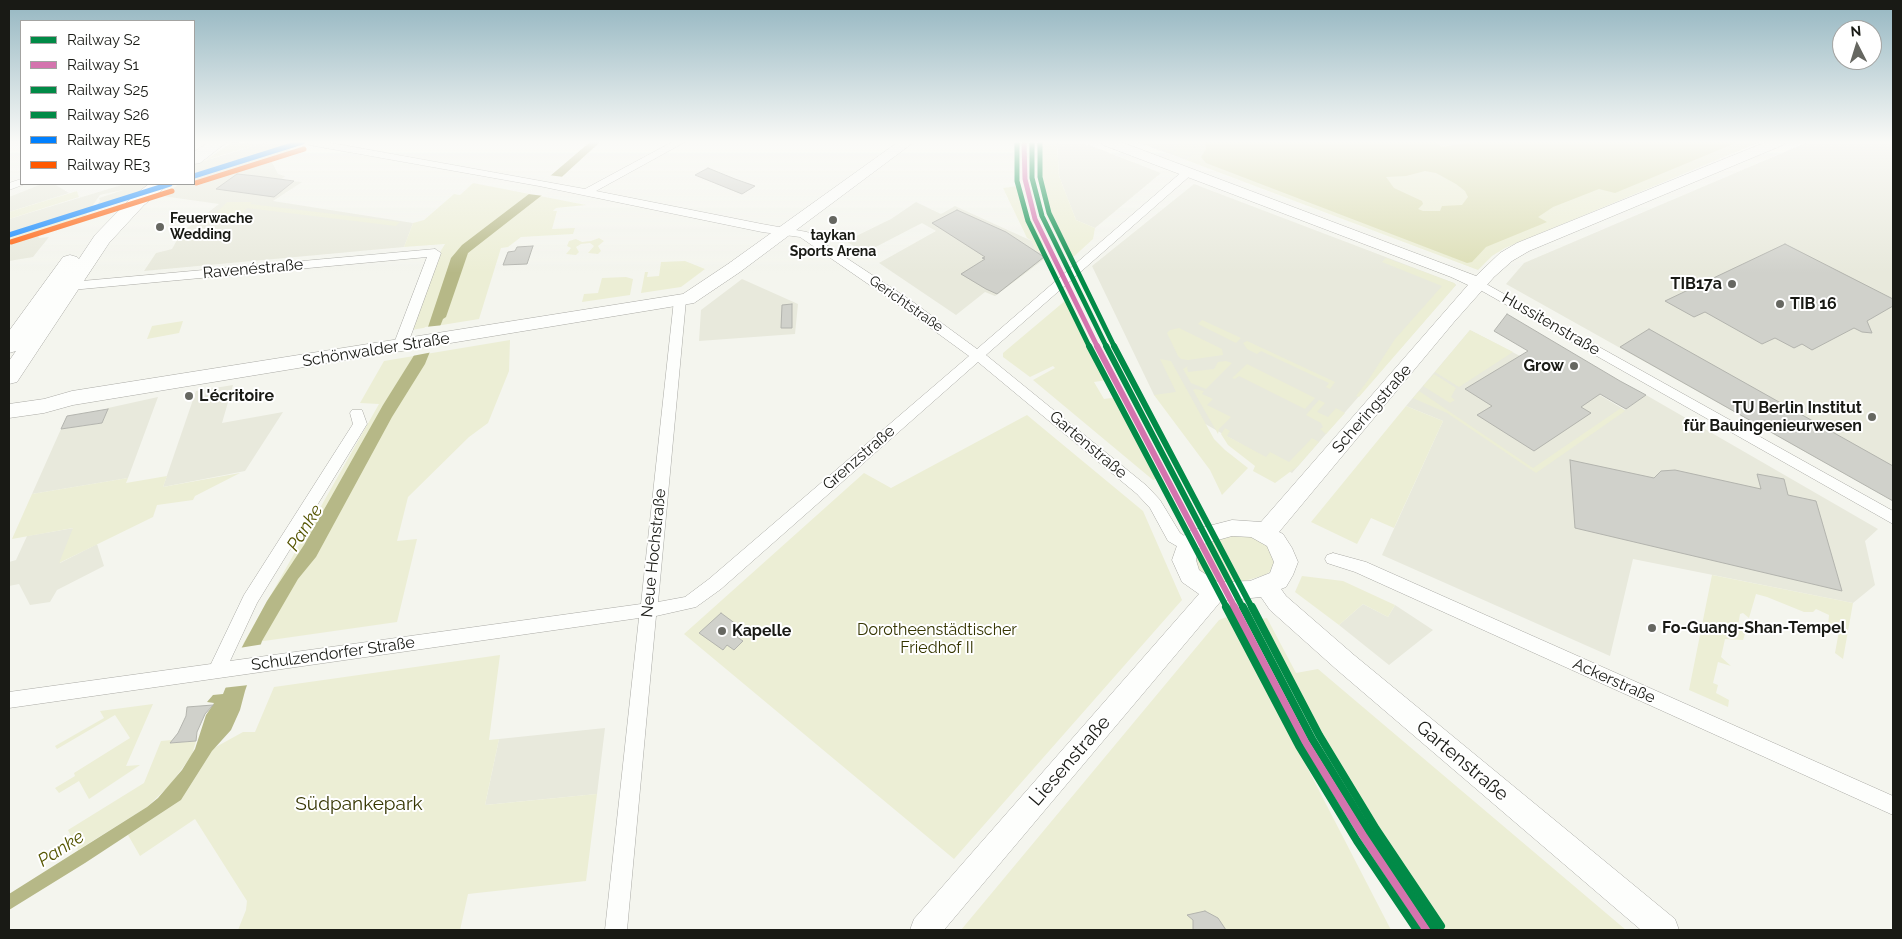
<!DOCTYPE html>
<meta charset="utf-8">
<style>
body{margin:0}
#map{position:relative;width:1902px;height:939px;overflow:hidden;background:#f4f5ee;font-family:Raleway,sans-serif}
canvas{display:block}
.frame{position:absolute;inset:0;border:10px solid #191a15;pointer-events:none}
.legend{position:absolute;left:20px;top:20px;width:175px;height:165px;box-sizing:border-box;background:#fff;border:1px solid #a3a3a1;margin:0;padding:6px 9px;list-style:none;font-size:15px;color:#191a15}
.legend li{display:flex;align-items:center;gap:10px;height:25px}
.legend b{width:25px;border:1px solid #a3a3a1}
.north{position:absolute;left:1832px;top:20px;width:50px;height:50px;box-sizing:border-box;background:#fff;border:1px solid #a3a3a1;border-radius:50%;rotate:355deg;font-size:14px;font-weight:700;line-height:20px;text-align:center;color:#191a15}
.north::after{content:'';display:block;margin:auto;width:18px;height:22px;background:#666761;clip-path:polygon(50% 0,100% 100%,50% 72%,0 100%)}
</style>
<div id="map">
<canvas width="1902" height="939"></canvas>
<div class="frame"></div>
<ul class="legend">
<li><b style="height:6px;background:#018a47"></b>Railway S2</li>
<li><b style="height:6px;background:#d474ae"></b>Railway S1</li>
<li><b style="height:6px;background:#018a47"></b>Railway S25</li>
<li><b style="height:6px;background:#018a47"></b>Railway S26</li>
<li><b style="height:6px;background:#0080ff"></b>Railway RE5</li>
<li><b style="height:6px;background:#ff5900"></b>Railway RE3</li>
</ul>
<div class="north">N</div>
</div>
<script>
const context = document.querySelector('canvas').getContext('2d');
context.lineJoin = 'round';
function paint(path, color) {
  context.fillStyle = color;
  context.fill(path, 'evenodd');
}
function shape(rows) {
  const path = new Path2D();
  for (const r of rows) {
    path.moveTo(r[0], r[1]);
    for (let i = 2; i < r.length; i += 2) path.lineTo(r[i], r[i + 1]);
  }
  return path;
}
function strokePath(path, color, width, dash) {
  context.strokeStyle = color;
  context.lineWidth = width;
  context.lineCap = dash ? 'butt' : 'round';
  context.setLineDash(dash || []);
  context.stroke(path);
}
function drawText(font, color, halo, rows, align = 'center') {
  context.font = font + ' Raleway,sans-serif';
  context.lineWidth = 4;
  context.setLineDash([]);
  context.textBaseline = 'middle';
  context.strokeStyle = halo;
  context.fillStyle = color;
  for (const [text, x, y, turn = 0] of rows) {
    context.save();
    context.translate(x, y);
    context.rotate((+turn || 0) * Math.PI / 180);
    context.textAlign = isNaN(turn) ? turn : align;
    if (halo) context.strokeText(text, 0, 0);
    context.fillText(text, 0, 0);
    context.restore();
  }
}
const built = shape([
 [267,142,309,142,287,149,295,151,271,160,278,174,285,176,281,180,302,182,273,201,413,223,404,247,144,271,156,253,172,249,181,233,219,204,162,196,179,184,194,184,194,164],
 [1057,142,1081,142,1161,173,1095,228,1076,220,1059,176],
 [1137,142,1189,142,1199,149,1186,160],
 [1808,142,1893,142,1893,501,1506,284,1524,263],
 [42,184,54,184,69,193,9,212,9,197],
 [125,184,177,184,92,211,100,201,99,198,123,190,100,195,88,212,9,238,9,219],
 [1194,184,1454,283,1456,285,1292,473,1154,395,1092,266],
 [916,202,941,214,955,206,1032,241,1036,251,1043,252,1047,257,995,296,985,292,956,315,879,263,936,231,922,223,864,253,846,241,891,219],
 [38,233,39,238,49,237,33,257,9,261,9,243],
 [742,279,798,304,795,334,699,341,701,310],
 [1470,330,1520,356,1527,352,1625,410,1646,395,1878,529,1865,541,1875,585,1853,603,1633,559,1610,656,1382,555,1443,421,1406,406],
 [233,385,222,423,283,412,245,471,163,487,196,391],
 [158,397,128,478,32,494,61,429,102,423,108,408],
 [74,528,60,563,97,544,104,566,57,590,50,602,30,605,19,584,9,586,9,562,16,560,27,536],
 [1363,604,1388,617,1395,605,1433,630,1389,665,1339,625],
 [605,728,597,794,485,805,499,739]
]);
const green = shape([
 [233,142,259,144,206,160,225,147],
 [1042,142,1057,142,1059,176,1076,220,1095,228,1093,239,1069,261,1047,216,1046,194,1040,169],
 [1146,142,1153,142,1176,152,1173,148,1179,142,1185,142,1198,150,1189,142,1760,142,1505,248,1492,256,1478,270,1186,160,1195,151,1189,155,1184,155,1186,157,1184,158],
 [473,183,586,205,556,208,553,211,557,211,552,229,575,228,573,234,521,237,508,247,501,248,479,319,411,330,440,252,445,244,404,247,413,223,424,220,454,194,460,195],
 [1017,186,1024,206,1043,244,1043,252,1036,251,1032,241,1027,238,1003,188],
 [77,191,79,197,9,219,9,212],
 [227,202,252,202,250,204,400,222,396,226,247,208,232,224,206,223],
 [88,212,82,220,9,243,9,238],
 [599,238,604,241,598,246,601,251,598,254,588,253,594,246,590,243,581,244,576,247,579,252,576,255,566,254,571,248,567,246,569,241,576,239,582,242,591,241],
 [1386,258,1454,283,1456,285,1359,397,1356,396,1369,379,1395,339,1442,286,1382,262],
 [685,261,705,269,681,287,641,293,645,272,648,272,647,277,659,276,661,262],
 [626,277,633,279,630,295,582,302,584,294,598,293,602,278],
 [1066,300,1107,380,1094,382,1104,399,1118,397,1158,478,1153,480,1033,380,1055,368,1053,366,1030,377,1003,357,1003,353],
 [1202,320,1241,338,1236,343,1198,324],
 [183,321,179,333,147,339,152,326],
 [1179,328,1222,349,1223,355,1188,360,1181,359,1178,356,1167,333,1170,330],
 [1470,330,1513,352,1459,387,1435,372],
 [510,340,509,371,488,423,469,437,408,497,397,541,417,539,397,622,243,644,379,404,360,403,384,361],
 [1247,341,1335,382,1330,389,1326,387,1329,383,1261,351,1257,354,1247,349,1243,343],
 [1160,359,1171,361,1214,439,1225,450,1248,468,1222,495,1210,470,1154,395,1176,392],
 [1226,361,1232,363,1206,389,1191,383,1183,369,1188,366,1187,368,1188,372,1214,369,1218,362],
 [1247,364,1315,398,1305,409,1239,376,1235,379,1232,378],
 [1434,374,1456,388,1451,397,1455,400,1450,403,1423,386],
 [1195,389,1204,391,1202,394,1213,399,1207,405,1231,417,1219,429,1218,434,1193,390],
 [1419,391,1533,468,1621,408,1625,411,1536,473,1447,413,1413,398],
 [1319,400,1325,403,1317,412,1328,417,1336,408,1345,413,1326,434,1320,429,1323,427,1321,423,1306,415],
 [1406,406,1443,421,1394,528,1371,518,1357,544,1311,522],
 [1027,415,1143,511,1182,600,954,859,684,634,864,473,891,488],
 [1225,428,1230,431,1227,436,1266,457,1270,452,1289,462,1312,438,1319,442,1298,466,1275,483,1253,471,1255,466,1228,445,1221,434],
 [240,473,195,496,193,500,157,505,153,517,59,563,73,528,12,539,32,494,128,478,126,483,167,476,163,487],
 [1240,535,1252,535,1275,551,1274,569,1265,575,1231,585,1218,585,1194,570,1198,544,1205,541],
 [1712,575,1853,603,1843,659,1835,653,1839,631,1828,626,1829,615,1816,609,1813,612,1804,612,1767,597,1756,594,1749,618,1743,613,1740,614,1738,626,1745,634,1743,640,1725,639,1721,657,1731,666,1718,662,1713,683,1718,685,1716,693,1729,700,1728,707,1689,690],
 [1302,576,1343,581,1395,605,1388,617,1363,604,1339,625,1295,592],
 [1229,616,1391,930,961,930,1219,620],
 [1267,618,1296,673,1318,669,1626,930,1443,930,1414,889,1340,772,1256,620],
 [500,655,489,740,499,739,485,805,597,794,586,881,468,894,460,930,238,930,246,910,247,901,195,819,140,856,128,835,181,800,214,748,243,732,255,732,274,687],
 [153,704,126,766,140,765,89,799,79,781,59,793,55,788,75,776,74,773,130,738,115,715,57,749,55,746,104,718,100,711],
 [172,740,171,743,196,741,192,755,170,785,147,807,78,850,68,830,144,783,161,741]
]);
const forest = shape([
 [1203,142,1435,142,1442,147,1472,142,1738,142,1615,193,1599,189,1553,207,1538,217,1547,222,1486,247,1472,262,1467,263,1206,163,1201,157,1206,149,1206,145],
 [1425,171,1436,173,1456,184,1465,191,1468,197,1462,205,1442,206,1440,211,1423,211,1418,209,1423,204,1422,201,1394,188,1386,177,1406,176]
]);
const water = shape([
 [590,142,600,142,541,196,468,253,446,317,443,319,425,364,392,417,316,557,298,579,262,641,245,691,240,710,231,730,212,751,181,800,85,863,9,910,9,894,147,807,158,798,182,770,195,749,206,715,214,703,207,702,213,695,223,694,242,647,267,601,304,545,383,405,413,357,428,327,451,258,462,245,529,194]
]);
const pier = shape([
 [548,175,564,177,544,196,528,194],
 [444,325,433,352,412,356,425,327],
 [264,644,249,685,222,688,239,648]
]);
const building = shape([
 [708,168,735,179,755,186,742,194,695,175,708,168],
 [237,174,256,176,294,181,274,197,216,189,237,174],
 [957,210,1006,232,1044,257,997,294,986,289,961,274,985,259,982,258,985,257,932,223,957,210],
 [1785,244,1893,299,1893,306,1867,321,1872,333,1862,332,1854,328,1812,350,1802,344,1794,348,1775,338,1762,344,1705,312,1694,317,1665,301,1785,244],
 [533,246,527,264,503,265,508,252,515,251,517,247,533,246],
 [792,304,792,328,781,328,782,305,792,304],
 [1507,314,1620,381,1646,395,1626,409,1600,394,1581,407,1591,413,1534,451,1477,415,1492,406,1465,389,1528,351,1494,331,1507,314],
 [1649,329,1893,466,1893,501,1620,347,1649,329],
 [108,409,102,423,61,429,67,416,108,409],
 [1570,460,1654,478,1661,471,1675,470,1761,489,1757,474,1784,479,1788,495,1816,501,1842,591,1575,528,1570,460],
 [721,613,744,630,737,637,743,641,734,650,727,645,723,650,699,633,721,613],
 [213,705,205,714,197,732,196,741,170,743,178,733,186,716,187,707,213,705],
 [1205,911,1218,918,1226,930,1193,930,1193,920,1187,915,1205,911]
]);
const street = shape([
 [304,142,326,142,585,189,672,142,685,142,596,191,762,224,807,232,913,302,977,349,1184,170,1192,170,1193,172,1192,174,986,355,1147,486,1160,500,1180,533,1193,542,1195,546,1193,550,1187,552,1168,541,1150,508,1137,494,978,362,721,589,696,607,656,616,627,930,605,930,639,618,9,708,9,692,211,664,244,595,353,424,350,413,352,410,362,410,367,424,257,603,230,661,641,604,674,300,676,297,680,296,686,300,658,602,685,597,709,579,969,356,903,308,800,237,762,232,539,186,309,145,304,142],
 [21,179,21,184,25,184,9,190,9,183,21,179],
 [435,249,441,253,407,346,400,350,393,346,427,257,71,290,65,286,71,282,435,249],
 [1479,280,1893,511,1893,524,1475,287,1473,284,1479,280],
 [1333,553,1366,562,1893,796,1893,815,1355,572,1327,563,1325,559,1327,555,1333,553]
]);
const secondary = shape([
 [898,142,914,142,740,272,694,303,73,405,44,413,9,418,9,404,44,399,72,391,683,294,728,264,898,142],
 [1101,142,1121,142,1476,276,1500,253,1517,243,1766,142,1785,142,1783,145,1529,251,1512,261,1494,277,1454,322,1279,532,1283,534,1292,548,1298,562,1293,575,1286,587,1281,589,1286,596,1354,655,1675,919,1679,930,1641,930,1336,669,1270,610,1261,597,1221,601,944,930,910,930,914,919,1199,594,1182,582,1172,560,1179,540,1189,531,1232,520,1261,522,1468,285,1451,277,1103,145,1101,142],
 [1232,536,1251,537,1267,546,1274,562,1270,573,1250,581,1218,582,1199,570,1196,560,1198,550,1204,544,1232,536]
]);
const primary = shape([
 [208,142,227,142,200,163,194,164,194,152,208,142],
 [149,184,169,184,144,205,109,243,17,382,9,384,9,361,16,351,9,353,9,331,63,257,70,255,77,257,79,259,95,235,132,197,149,184]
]);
const rail1Far2 = shape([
 [1032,142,1032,178,1042,216,1107,348]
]);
const rail1Far1 = shape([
 [1106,346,1243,608]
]);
const rail1 = shape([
 [1243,607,1312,739,1370,833,1435,930]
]);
const rail2Far2 = shape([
 [1024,142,1025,179,1035,219,1098,348]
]);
const rail2Far1 = shape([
 [1097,346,1235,608]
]);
const rail2 = shape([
 [1234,607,1305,742,1364,837,1426,930]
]);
const rail3Far2 = shape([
 [1040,142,1040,177,1049,213,1115,348]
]);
const rail3Far1 = shape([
 [1114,346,1252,608]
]);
const rail3 = shape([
 [1252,607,1319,735,1376,829,1441,926]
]);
const rail4Far2 = shape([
 [1017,142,1017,181,1028,221,1090,348]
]);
const rail4Far1 = shape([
 [1089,346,1227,608]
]);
const rail4 = shape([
 [1226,607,1299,746,1357,841,1417,930]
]);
const rail5 = shape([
 [194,176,302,142],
 [9,235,170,184]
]);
const rail6 = shape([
 [196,183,304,149],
 [11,242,172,191]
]);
const markers = [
 [833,220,5,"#666761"],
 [160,227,5,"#666761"],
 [1732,284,5,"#666761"],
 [1780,304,5,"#666761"],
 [1574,366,5,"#666761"],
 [189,396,5,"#666761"],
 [1872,417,5,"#666761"],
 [1652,628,5,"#666761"],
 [722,631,5,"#666761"]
];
const farPoinames = [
 ["Feuerwache",170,219],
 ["Wedding",170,235],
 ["taykan",833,236,"center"],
 ["Sports Arena",833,252,"center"]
];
const farStreetnames = [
 ["Gerichtstraße",906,304,35]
];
const streetNames = [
 ["Ravenéstraße",253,269,-5],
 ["Hussitenstraße",1551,324,30],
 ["Schönwalder Straße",376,350,-9],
 ["Scheringstraße",1372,409,-49],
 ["Gartenstraße",1088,445,40],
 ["Grenzstraße",859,458,-41],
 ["Neue Hochstraße",654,553,-84],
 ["Schulzendorfer Straße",333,654,-8],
 ["Ackerstraße",1614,681,24]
];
const poiNames = [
 ["TIB17a",1722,284,"right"],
 ["TIB 16",1790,304],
 ["Grow",1564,366,"right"],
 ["L'écritoire",199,396],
 ["TU Berlin Institut",1862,408,"right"],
 ["für Bauingenieurwesen",1862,426,"right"],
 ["Fo-Guang-Shan-Tempel",1662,628],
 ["Kapelle",732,631]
];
const parkNames = [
 ["Dorotheenstädtischer",937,630],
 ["Friedhof II",937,648]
];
const waterNames = [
 ["Panke",305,528,-58],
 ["Panke",61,849,-33]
];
const nearStreetnames = [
 ["Liesenstraße",1070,761,-49],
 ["Gartenstraße",1462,761,40]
];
const nearParknames = [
 ["Südpankepark",359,804]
];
paint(built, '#e8e9dc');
paint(green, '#eceed5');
paint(forest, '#dcdeb5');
paint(water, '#b6b887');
paint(pier, '#f4f5ee');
paint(building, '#d0d1cb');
strokePath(building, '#b3b4ae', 1);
strokePath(street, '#aaaaa5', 1);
strokePath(secondary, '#aaaaa5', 1);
strokePath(primary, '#aaaaa5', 1);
paint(street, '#fdfefc');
paint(secondary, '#fdfefc');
paint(primary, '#fdfefc');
strokePath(rail1Far2, '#018a47', 5);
strokePath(rail1Far1, '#018a47', 6);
strokePath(rail1, '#018a47', 8);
strokePath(rail2Far2, '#d474ae', 5);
strokePath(rail2Far1, '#d474ae', 6);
strokePath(rail2, '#d474ae', 8);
strokePath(rail3Far2, '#018a47', 5);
strokePath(rail3Far1, '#018a47', 6);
strokePath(rail3, '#018a47', 8);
strokePath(rail4Far2, '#018a47', 5);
strokePath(rail4Far1, '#018a47', 6);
strokePath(rail4, '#018a47', 8);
strokePath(rail5, '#0080ff', 5);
strokePath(rail6, '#ff5900', 5);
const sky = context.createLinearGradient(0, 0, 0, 273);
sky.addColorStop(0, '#94b6c1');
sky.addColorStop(0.52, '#fafaf7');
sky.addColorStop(1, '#fafaf700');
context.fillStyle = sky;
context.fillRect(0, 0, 1902, 273);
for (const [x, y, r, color] of markers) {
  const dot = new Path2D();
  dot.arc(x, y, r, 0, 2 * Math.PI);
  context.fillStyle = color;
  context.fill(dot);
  strokePath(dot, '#fff', 2);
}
drawText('bold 14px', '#191a15', '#fff', farPoinames, 'left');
drawText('14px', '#191a15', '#fff', farStreetnames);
drawText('16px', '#191a15', '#fff', streetNames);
drawText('bold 16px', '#191a15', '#fff', poiNames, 'left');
drawText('16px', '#353500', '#fff', parkNames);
drawText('italic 18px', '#550', '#fff', waterNames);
drawText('19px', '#191a15', '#fff', nearStreetnames);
drawText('19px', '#353500', '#fff', nearParknames);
</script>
